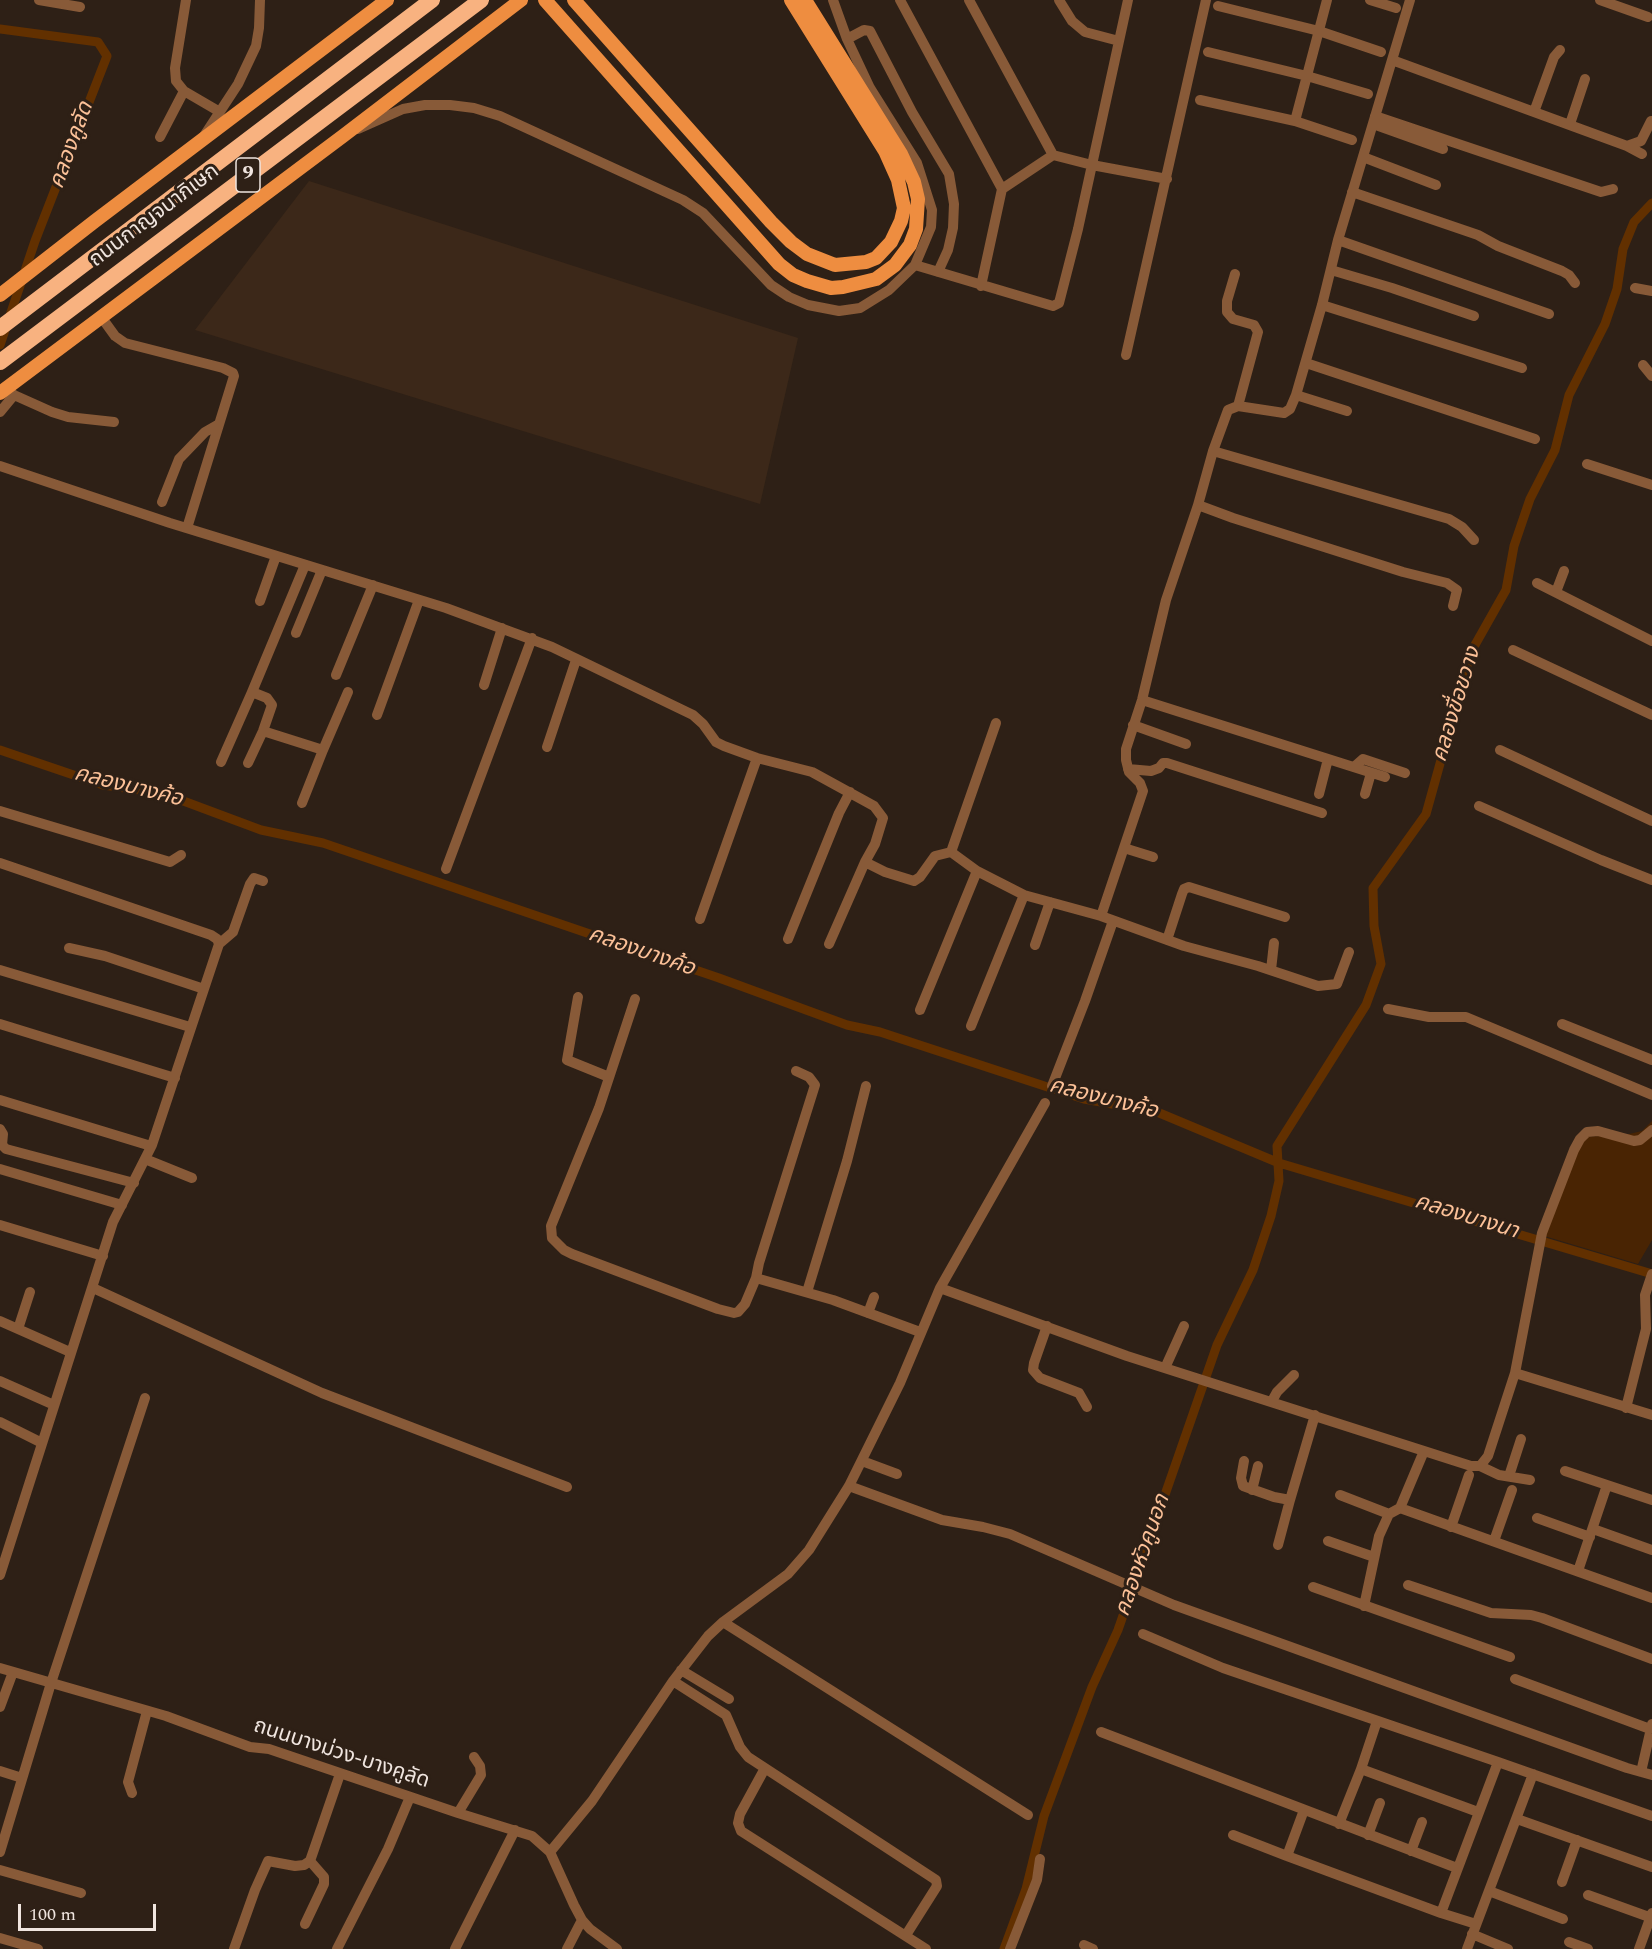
<!DOCTYPE html>
<meta charset="utf-8">
<style>
body{margin:0}
#map{position:relative;width:1652px;height:1949px;overflow:hidden;background:#2e2016;font-family:Spectral,serif}
canvas{display:block}
.scale{position:absolute;left:18px;top:1904px;width:138px;height:27px;box-sizing:border-box;border:3px solid #f0e5df;border-top:0;padding-left:8px;font-size:18px;line-height:21px;white-space:nowrap;color:#f0e5df;-webkit-text-stroke:4px #2e2016;paint-order:stroke}
</style>
<div id="map">
<canvas width="1652" height="1949"></canvas>
<div class="scale">100 m</div>
</div>
<script>
const context = document.querySelector('canvas').getContext('2d');
context.lineJoin = 'round';
function paint(path, color) {
  context.fillStyle = color;
  context.fill(path, 'evenodd');
}
function shape(rows) {
  const path = new Path2D();
  for (const r of rows) {
    path.moveTo(r[0], r[1]);
    for (let i = 2; i < r.length; i += 2) path.lineTo(r[i], r[i + 1]);
  }
  return path;
}
function strokePath(path, color, width, dash) {
  context.strokeStyle = color;
  context.lineWidth = width;
  context.lineCap = dash ? 'butt' : 'round';
  context.setLineDash(dash || []);
  context.stroke(path);
}
function drawText(font, color, halo, rows, align = 'center') {
  context.font = font + ' Spectral,"Noto Sans Thai",serif';
  context.lineWidth = 6;
  context.setLineDash([]);
  context.textBaseline = 'middle';
  context.strokeStyle = halo;
  context.fillStyle = color;
  for (const [text, x, y, turn = 0] of rows) {
    context.save();
    context.translate(x, y);
    context.rotate((+turn || 0) * Math.PI / 180);
    context.textAlign = isNaN(turn) ? turn : align;
    if (halo) context.strokeText(text, 0, 0);
    context.fillText(text, 0, 0);
    context.restore();
  }
}
const built = shape([
 [309,181,798,338,760,504,195,330]
]);
const green = shape([
 [1652,1121,1652,1240,1638,1264,1541,1235,1578,1137,1625,1135,1642,1131]
]);
const canal = shape([
 [0,29,98,42,107,56,35,241,0,345],
 [0,750,103,785,162,793,261,830,323,843,719,978,847,1025,880,1032,1084,1099,1157,1112,1279,1163,1652,1274],
 [1004,1949,1026,1889,1044,1816,1092,1687,1118,1630,1217,1345,1253,1270,1271,1216,1279,1181,1277,1146,1366,1005,1381,964,1374,926,1373,888,1426,814,1471,652,1506,590,1514,546,1530,499,1555,450,1569,395,1605,324,1617,289,1623,249,1634,222,1652,203]
]);
const minor = shape([
 [39,0,80,7],
 [186,0,175,68,176,81,184,91,220,112],
 [900,0,1002,189,981,286],
 [969,0,1053,155],
 [1059,0,1072,21,1085,32,1119,41],
 [1370,0,1396,8],
 [1600,0,1648,17],
 [1218,6,1319,31,1381,52],
 [847,39,864,30,870,31,912,112,949,174,954,204,953,228,948,250,938,272],
 [1208,52,1307,76,1368,94],
 [1392,60,1627,146,1641,141,1651,121],
 [1200,100,1295,121,1352,140],
 [1534,112,1554,57,1560,50],
 [1375,116,1601,192,1613,189],
 [1295,121,1327,0],
 [1373,124,1443,149],
 [1570,124,1585,79],
 [358,129,403,109,425,105,450,105,474,108,500,116,683,200,703,213,771,285,789,297,808,305,839,311,860,308,889,290,915,265,931,227,932,210,917,163,870,88,847,39,833,0],
 [204,136,238,84,256,46,259,28,260,0],
 [160,137,184,91],
 [1627,146,1642,154],
 [1363,157,1436,185],
 [1002,189,1053,155,1092,165,1167,179],
 [1352,192,1478,235,1498,246,1562,271,1569,275,1575,283],
 [1338,240,1549,314],
 [915,265,1053,306,1059,303,1078,229,1128,0],
 [1331,270,1392,288,1474,316],
 [1235,274,1227,301,1227,312,1233,319,1254,325,1258,332,1238,406],
 [1635,288,1652,291],
 [1322,305,1522,368],
 [102,318,115,336,125,343,223,368,233,373,234,376,187,528],
 [1126,355,1206,0],
 [1306,363,1535,439],
 [1643,365,1652,376],
 [6,388,14,395,52,412,68,417,114,422],
 [1296,395,1347,411],
 [0,412,14,395],
 [1213,451,1449,519,1462,527,1474,540],
 [1587,464,1652,485],
 [0,466,170,523,446,608,552,647,693,715,703,724,716,742,724,746,757,758,812,772,874,806,883,818,875,844,865,862,885,872,914,881,920,877,935,856,951,852,977,871,1024,895,1101,916,1184,946,1258,966,1318,986,1337,984,1349,952],
 [162,502,179,459,205,432,219,424],
 [1198,505,1233,518,1403,572,1447,583,1457,590,1453,606],
 [1537,583,1652,641],
 [1556,592,1564,571],
 [260,601,276,556],
 [296,633,322,570],
 [1513,650,1652,715],
 [336,675,373,585],
 [484,685,502,628],
 [1142,700,1385,777],
 [377,715,419,600],
 [1133,725,1186,744],
 [263,731,323,750,348,692],
 [547,747,576,660],
 [1500,750,1652,821],
 [221,762,252,692],
 [248,763,263,731,272,705,267,698,252,692,305,565],
 [1354,767,1363,759,1405,773],
 [1128,769,1151,771,1159,768,1163,763,1167,763,1322,813],
 [1319,794,1328,759],
 [1365,794,1371,773],
 [302,803,323,750],
 [1479,806,1601,860,1652,880],
 [0,811,170,862,181,855],
 [1124,848,1153,857],
 [951,852,996,723],
 [0,863,211,935,217,939,219,944],
 [446,869,532,638],
 [1101,916,1143,791,1140,783,1129,772,1126,760,1126,749,1142,700,1166,600,1198,505,1213,451,1228,410,1238,406,1284,413,1290,409,1296,395,1322,305,1338,240,1410,0],
 [700,919,757,758],
 [788,939,839,813,850,792],
 [1167,940,1182,894,1184,889,1189,887,1285,917],
 [829,944,865,862],
 [1035,945,1050,902],
 [69,948,105,956,204,989],
 [0,970,190,1027],
 [1271,970,1274,943],
 [578,997,567,1060,609,1077],
 [635,999,599,1108,551,1226,552,1238,564,1250,572,1254,718,1309,734,1313,738,1312,745,1304,756,1278,759,1263,815,1085,809,1077,796,1071],
 [1388,1009,1429,1017,1466,1017,1652,1095],
 [920,1010,977,871],
 [0,1024,175,1078],
 [1562,1024,1652,1060],
 [971,1026,1024,895],
 [1052,1086,1085,1001,1113,921],
 [0,1100,151,1146],
 [0,1129,3,1134,2,1145,6,1149,134,1183],
 [145,1159,192,1178],
 [0,1169,122,1205],
 [0,1225,103,1256],
 [756,1278,833,1300,920,1332],
 [93,1288,322,1393,567,1487],
 [940,1288,1127,1356,1471,1466,1480,1466,1499,1475,1530,1480],
 [807,1292,847,1161,866,1086],
 [868,1313,874,1297],
 [0,1321,70,1352],
 [1047,1326,1034,1363,1033,1370,1040,1378,1079,1393,1087,1407],
 [18,1329,30,1292],
 [1165,1368,1184,1326],
 [1515,1373,1652,1415],
 [0,1381,54,1405],
 [1272,1401,1277,1392,1294,1375],
 [1626,1408,1646,1329,1645,1295,1652,1274],
 [0,1422,42,1443],
 [862,1461,897,1474],
 [1244,1461,1241,1478,1243,1486,1274,1497,1290,1500,1315,1415],
 [1480,1466,1488,1456,1515,1373,1542,1233,1574,1150,1580,1139,1587,1132,1598,1131,1634,1141,1640,1140,1652,1130],
 [1565,1471,1652,1500],
 [1509,1476,1521,1439],
 [849,1486,942,1520,983,1527,1010,1534,1174,1605,1627,1768,1652,1775],
 [1252,1490,1258,1466],
 [1340,1495,1389,1514],
 [1400,1508,1424,1451],
 [1537,1518,1590,1537],
 [1451,1527,1469,1475],
 [1593,1529,1652,1550],
 [1328,1541,1374,1557],
 [1494,1541,1512,1490],
 [1278,1545,1290,1500],
 [1578,1571,1607,1485],
 [0,1575,113,1222,152,1145,219,944,233,932,250,884,254,878,263,881],
 [1408,1585,1491,1613,1531,1615,1542,1618,1652,1659],
 [1313,1587,1510,1657],
 [1364,1606,1379,1536,1389,1514,1400,1508,1652,1598],
 [723,1622,1028,1815],
 [1143,1634,1223,1668,1498,1762],
 [0,1668,166,1716,250,1747,269,1749,458,1813,532,1836,550,1852,574,1905,582,1920,590,1929,617,1949],
 [681,1670,729,1699],
 [1515,1679,1650,1729],
 [673,1681,726,1715,740,1747,748,1757,936,1880,937,1886,906,1935],
 [0,1707,13,1672],
 [1101,1732,1457,1868],
 [1361,1769,1478,1812],
 [764,1770,740,1814,738,1823,741,1831,926,1949],
 [0,1771,22,1778],
 [1641,1772,1652,1724],
 [132,1793,128,1782,147,1711],
 [1304,1810,1287,1856,1441,1913,1476,1924],
 [458,1813,481,1775,480,1766,474,1757],
 [1517,1819,1652,1867],
 [1339,1824,1361,1769,1377,1721],
 [1233,1835,1287,1856],
 [1368,1835,1380,1803],
 [1411,1851,1422,1822],
 [0,1852,51,1683,145,1398],
 [550,1852,592,1801,673,1681,708,1636,723,1622,788,1574,809,1550,849,1486,900,1383,940,1288,1045,1103],
 [0,1870,81,1893],
 [1562,1882,1577,1840],
 [1489,1891,1563,1919],
 [1588,1895,1652,1918],
 [1441,1913,1498,1762,1652,1816],
 [305,1924,324,1884,324,1877,310,1861],
 [1472,1934,1508,1949],
 [0,1938,38,1949],
 [1569,1942,1588,1949],
 [1084,1945,1093,1949],
 [234,1949,255,1890,268,1861,295,1866,304,1865,310,1861,340,1774],
 [337,1949,388,1849,410,1797],
 [455,1949,515,1830],
 [567,1949,582,1920],
 [1010,1949,1037,1880,1040,1859],
 [1467,1949,1533,1774],
 [1639,1949,1652,1913]
]);
const major = shape([
 [545,0,779,264,793,275,807,281,831,288,843,287,876,279,895,265,910,245,916,229,918,199,914,182,901,154,805,0],
 [574,0,771,222,791,242,807,254,835,265,866,262,876,258,891,242,901,221,904,208,898,180,885,151,791,0],
 [0,295,95,221,387,0],
 [0,393,343,136,521,0]
]);
const highway = shape([
 [0,328,432,0],
 [0,362,481,0]
]);
const shields = [
 [248,175,24]
];
const shieldNames = [
 ["9",248,175]
];
const streetNames = [
 ["ถนนกาญจนาภิเษก",155,217,-37],
 ["ถนนบางม่วง-บางคูลัด",341,1755,18]
];
const waterNames = [
 ["คลองคูลัด",73,146,-70],
 ["คลองขื่อขวาง",1458,705,-73],
 ["คลองบางค้อ",128,788,14],
 ["คลองบางค้อ",641,953,19],
 ["คลองบางค้อ",1103,1100,14],
 ["คลองบางนา",1466,1218,17],
 ["คลองหัวคูนอก",1144,1556,-71]
];
paint(built, '#3c2819');
paint(green, '#492403');
strokePath(canal, '#623000', 9);
strokePath(minor, '#885a38', 10);
strokePath(major, '#ee8d40', 14);
strokePath(highway, '#f8b280', 16);
for (const [x, y, w] of shields) {
  const box = new Path2D();
  box.roundRect(x - w / 2, y - 17, w, 34, 4.5);
  context.fillStyle = '#2e2016';
  context.fill(box);
  strokePath(box, '#f0e5df', 1.5);
}
drawText('bold 20px', '#f0e5df', null, shieldNames);
drawText('21px', '#f0e5df', '#2e2016', streetNames);
drawText('italic 22px', '#fcc198', '#2e2016', waterNames);
</script>
